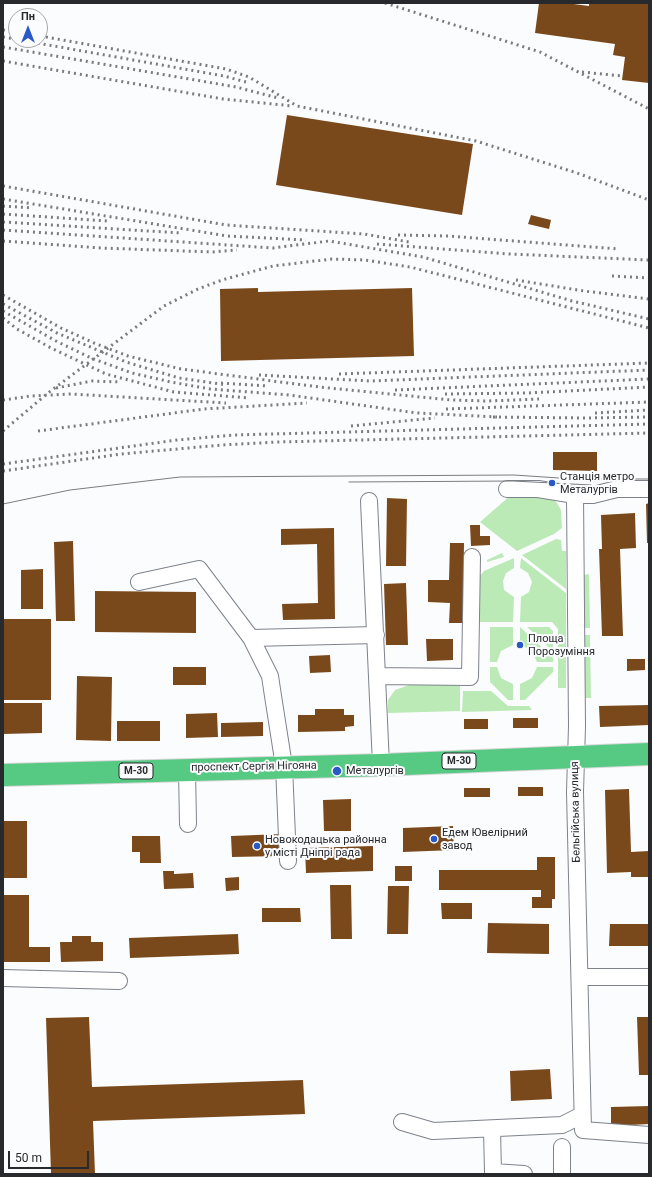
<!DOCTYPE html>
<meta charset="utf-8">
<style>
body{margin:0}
#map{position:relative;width:652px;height:1177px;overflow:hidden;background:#fbfcfe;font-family:Roboto,sans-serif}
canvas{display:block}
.frame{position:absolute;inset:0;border:4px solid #27292d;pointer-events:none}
.north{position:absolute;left:8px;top:8px;width:40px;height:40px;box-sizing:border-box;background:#fbfcfe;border:1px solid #a6a8aa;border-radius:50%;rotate:0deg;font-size:11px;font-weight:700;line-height:16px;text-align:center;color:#27292d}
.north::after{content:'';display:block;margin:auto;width:14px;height:18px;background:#2959c7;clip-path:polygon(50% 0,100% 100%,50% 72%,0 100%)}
.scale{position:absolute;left:8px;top:1151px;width:81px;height:18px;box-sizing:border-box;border:2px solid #27292d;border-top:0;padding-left:5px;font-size:12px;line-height:14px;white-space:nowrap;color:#27292d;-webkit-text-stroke:3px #fbfcfe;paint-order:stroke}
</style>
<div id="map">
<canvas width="652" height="1177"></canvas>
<div class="frame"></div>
<div class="north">Пн</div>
<div class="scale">50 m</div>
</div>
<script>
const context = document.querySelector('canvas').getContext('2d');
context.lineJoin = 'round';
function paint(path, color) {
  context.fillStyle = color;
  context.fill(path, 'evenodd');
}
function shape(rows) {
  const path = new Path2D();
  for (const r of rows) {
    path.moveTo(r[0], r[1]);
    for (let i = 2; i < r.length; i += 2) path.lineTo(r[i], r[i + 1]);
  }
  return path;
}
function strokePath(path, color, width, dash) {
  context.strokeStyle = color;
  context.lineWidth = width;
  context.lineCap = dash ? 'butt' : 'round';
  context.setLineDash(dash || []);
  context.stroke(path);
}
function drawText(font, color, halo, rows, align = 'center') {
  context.font = font + ' Roboto,sans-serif';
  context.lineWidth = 4;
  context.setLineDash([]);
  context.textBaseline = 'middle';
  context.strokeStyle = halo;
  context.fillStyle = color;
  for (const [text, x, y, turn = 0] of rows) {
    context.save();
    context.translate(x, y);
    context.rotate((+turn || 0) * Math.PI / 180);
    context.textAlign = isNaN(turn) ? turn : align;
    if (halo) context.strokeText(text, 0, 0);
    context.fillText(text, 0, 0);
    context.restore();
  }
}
const green = shape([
 [511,495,552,498,557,503,561,510,562,528,554,534,517,551,480,522],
 [556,539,561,540,562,551,566,551,566,589,522,555],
 [502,553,504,557,487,562,487,560],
 [514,558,514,568,506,573,503,581,504,590,514,597,513,622,475,622,475,582,484,571],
 [521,558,566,593,566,649,558,649,558,629,552,622,520,622,521,597,529,592,532,582,528,573,520,568],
 [589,574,590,628,583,628,584,575],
 [490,627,513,627,513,645,501,651,497,662,490,662],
 [520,627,553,658,553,662,537,662,532,651,520,644],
 [527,627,549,627,553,631,553,651],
 [583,635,590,635,591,698,585,698,585,690,581,689],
 [558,657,566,657,566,688,558,688],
 [490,667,497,667,501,678,513,684,513,700,508,700,490,682],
 [537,667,553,667,553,672,525,700,520,700,520,684,532,678],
 [409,685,460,685,460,711,388,713,388,700,395,690],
 [463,691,491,691,508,706,529,706,532,710,462,712]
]);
const building = shape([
 [539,3,566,3,589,6,589,3,649,3,649,83,622,80,625,57,613,55,615,44,535,33],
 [287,115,473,144,462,215,276,185],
 [531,215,551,220,549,229,528,224],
 [258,288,258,292,412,288,414,356,221,361,220,289],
 [553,452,597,452,597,471,553,470],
 [387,498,407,499,406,566,386,566],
 [649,503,649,543,647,543,646,504],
 [635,513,636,548,620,549,623,636,602,636,599,549,602,549,601,515],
 [470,525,480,525,480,536,490,536,490,545,471,546],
 [334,528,335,619,283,620,282,604,318,603,317,544,281,545,281,529],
 [73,541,75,621,56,621,54,542],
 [450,543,464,543,463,623,449,623,450,603,428,602,428,580,449,580],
 [43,569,43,609,21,609,21,570],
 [406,583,408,645,386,645,384,584],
 [95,591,196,592,196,633,95,632],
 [3,619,51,619,51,700,3,700],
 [426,639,453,639,453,660,427,661],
 [330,655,331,672,310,673,309,656],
 [627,659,645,659,645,670,627,671],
 [173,667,206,667,206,685,173,685],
 [77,676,112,677,111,741,76,740],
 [3,703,42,703,42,733,3,734],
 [649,705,649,725,600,727,599,706],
 [315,709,344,709,344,715,354,715,354,726,345,727,345,731,298,732,298,715,315,715],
 [217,713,218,737,186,738,186,714],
 [513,718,538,718,538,728,513,728],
 [464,719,488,719,488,729,464,729],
 [117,721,160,721,160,741,117,741],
 [263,722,263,736,221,737,221,723],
 [518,787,543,787,543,796,518,796],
 [464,788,490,788,490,797,464,797],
 [629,789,631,852,649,851,649,877,631,877,631,872,607,873,605,790],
 [351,799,351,831,324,831,323,800],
 [3,821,27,821,27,878,3,878],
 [453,826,454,850,403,852,403,828],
 [282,834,282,856,232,857,231,836],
 [132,836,160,836,161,863,140,863,140,852,132,852],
 [373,846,373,871,306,873,305,848],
 [537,857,555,857,555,899,552,899,552,908,532,908,532,897,541,897,541,890,439,890,439,870,537,870],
 [395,866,412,866,412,881,395,881],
 [163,871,174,871,174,874,193,873,194,888,164,889],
 [239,877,239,890,226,891,225,878],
 [330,885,351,885,352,939,331,939],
 [388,886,409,886,408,934,387,934],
 [3,895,29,895,29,947,50,947,50,962,3,962],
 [441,903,472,903,472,919,442,919],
 [262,908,300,908,301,922,262,922],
 [488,923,549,924,549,954,487,953],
 [610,924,649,924,649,946,609,946],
 [238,934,239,954,130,958,129,938],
 [72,936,91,936,91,942,103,942,103,961,61,962,60,942,72,942],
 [89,1017,92,1087,303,1080,305,1114,93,1121,95,1174,51,1174,46,1018],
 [637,1017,649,1017,649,1075,639,1075],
 [550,1069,552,1099,511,1101,510,1071],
 [649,1106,649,1124,611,1126,611,1107]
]);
const minor = shape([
 [507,489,538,489,575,495,593,495,617,489,649,489],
 [575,495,577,726,575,792,583,1130,649,1135],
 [369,501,381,765],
 [139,582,199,569,251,638,376,635],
 [251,638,270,676,273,696,284,766,288,861],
 [378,676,470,677,472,557],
 [187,769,188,824],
 [580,977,649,977],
 [3,978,119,981],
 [402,1122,433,1131,562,1125,582,1115],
 [492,1129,493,1172,524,1174],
 [562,1174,562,1147]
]);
const highway = shape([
 [3,775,381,765,649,754]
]);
const tram = shape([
 [349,482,513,481,591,485],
 [3,504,70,490,180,477,514,475,574,479,649,479]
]);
const rail = shape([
 [385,3,540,52,649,109],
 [3,30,16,32],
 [40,36,226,69,249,77,297,106,476,141,577,173,649,200],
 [3,37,16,39],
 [20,40,224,76,246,82],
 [3,47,236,87,278,98],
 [3,61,223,99,293,106],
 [582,72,622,76],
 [3,186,226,225,364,234,409,242],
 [3,199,227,236,306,240],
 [3,206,33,208],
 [3,214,107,221],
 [3,222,181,233],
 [3,230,273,248,329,241,423,257,572,301,649,319],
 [398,235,448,236,619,249],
 [3,241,101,248,213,252,237,250],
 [377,244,509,254,649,260],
 [612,276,649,278],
 [516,280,584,291,649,299],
 [3,295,61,328,94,343,128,356,181,369,319,387,451,400,487,401,539,399],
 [3,304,57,333,126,362,179,378,227,385],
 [3,311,56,341,91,358,132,373,171,382,210,389,289,395,417,413,497,417],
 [3,318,17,329,51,348,106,374,174,392,249,398],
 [339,374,649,363],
 [259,375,370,381,649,370],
 [221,383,267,386],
 [56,388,92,381,121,382],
 [395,390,649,379],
 [445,394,527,393,649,387],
 [3,400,31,396,71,394,226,403],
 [446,409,649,402],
 [595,413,649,410],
 [493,417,585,418,649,417],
 [351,426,435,418],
 [3,431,48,393,164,306,198,289,222,280,273,266,332,259,365,260,410,267,649,328],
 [38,431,204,409,307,403],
 [3,464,177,440,234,435,649,424],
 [3,471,121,454,222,445,278,442,649,433]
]);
const markers = [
 [552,483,4,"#2959c7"],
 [520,645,4,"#2959c7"],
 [337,771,5,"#2959c7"],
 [434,839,4,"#2959c7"],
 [257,846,4,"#2959c7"]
];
const shields = [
 [459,761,34],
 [136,771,34]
];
const shieldNames = [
 ["М-30",459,761],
 ["М-30",136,771]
];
const poiNames = [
 ["Станція метро",560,477],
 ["Металургів",560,490],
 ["Площа",528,639],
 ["Порозуміння",528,652],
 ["Металургів",346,771],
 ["Едем Ювелірний",442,833],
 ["завод",442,846],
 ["Новокодацька районна",265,840],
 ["у місті Дніпрі рада",265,853]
];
const streetNames = [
 ["проспект Сергія Нігояна",254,767,-1],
 ["Бельгійська вулиця",576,812,-91]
];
paint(green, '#bbeab6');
paint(building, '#7a491b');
strokePath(minor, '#7e828c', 18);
strokePath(highway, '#d8d8d9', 24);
strokePath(minor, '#fff', 16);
strokePath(highway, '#56c983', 22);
strokePath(tram, '#7a7c7f', 1);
strokePath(rail, '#7a7c7f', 3, [2, 4]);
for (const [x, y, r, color] of markers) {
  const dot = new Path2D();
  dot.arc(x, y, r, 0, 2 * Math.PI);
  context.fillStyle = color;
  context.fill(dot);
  strokePath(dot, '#fbfcfe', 1.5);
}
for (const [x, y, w] of shields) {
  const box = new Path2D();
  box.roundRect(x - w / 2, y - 8, w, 16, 3);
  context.fillStyle = '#fbfcfe';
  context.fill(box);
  strokePath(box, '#27292d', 1);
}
drawText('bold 10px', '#27292d', null, shieldNames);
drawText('11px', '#27292d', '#fbfcfe', poiNames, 'left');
drawText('11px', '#27292d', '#fbfcfe', streetNames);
</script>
